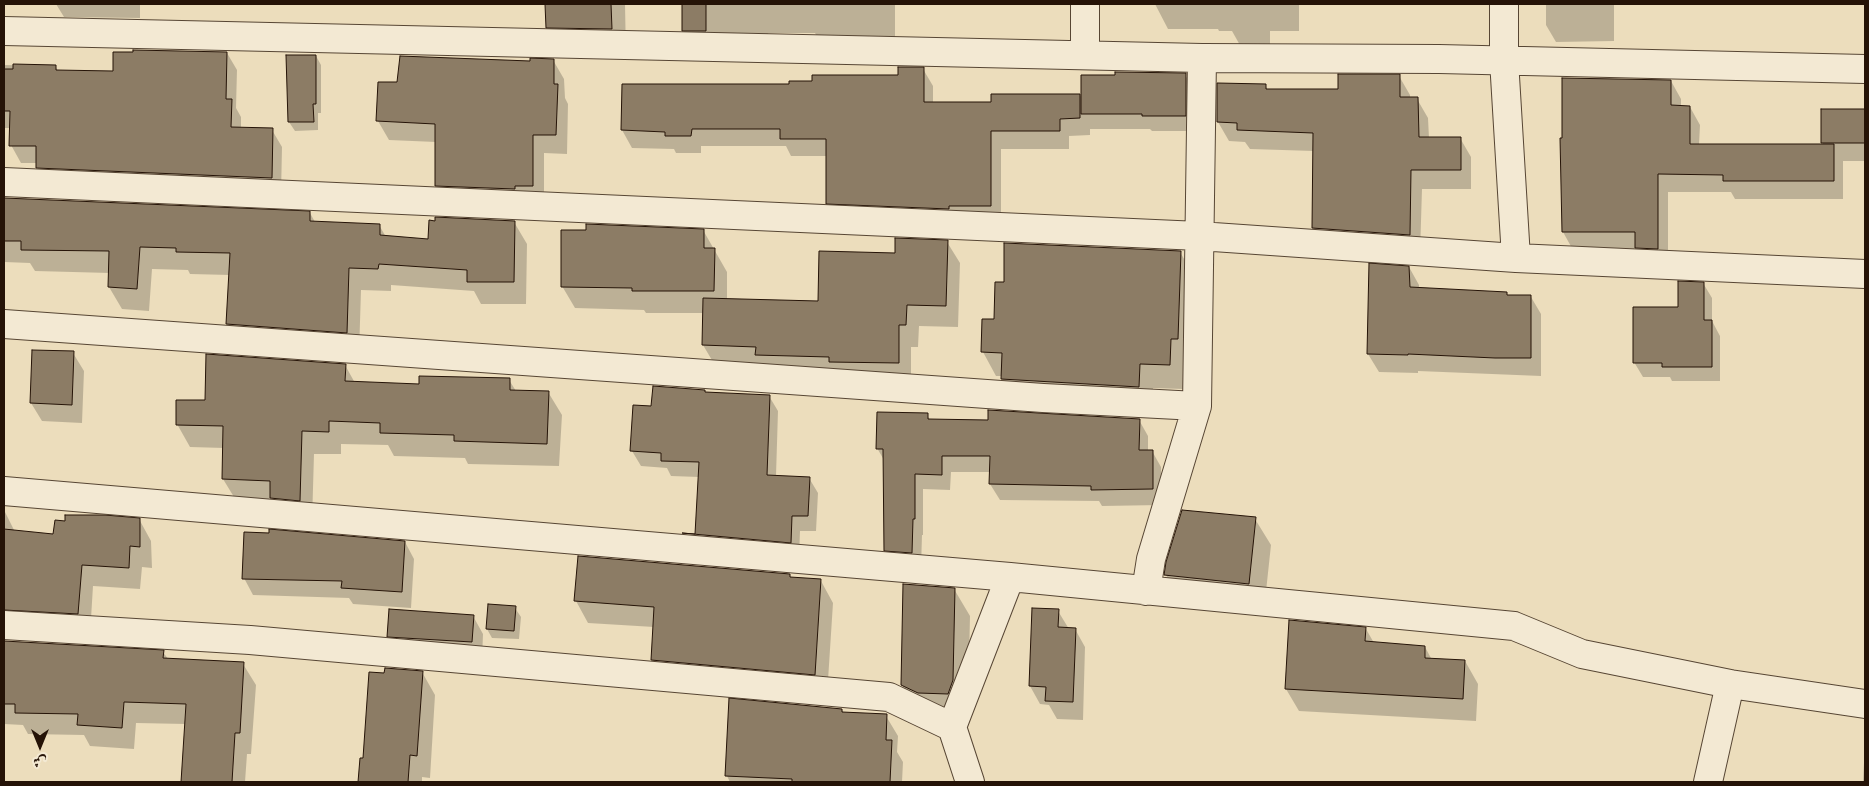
<!DOCTYPE html>
<meta charset="utf-8">
<style>
body{margin:0}
#map{position:relative;width:1869px;height:786px;overflow:hidden;background:#ecddbc;font-family:Cardo,Amiri,serif}
canvas{display:block}
.frame{position:absolute;inset:0;border:5px solid #251307;pointer-events:none}
.north{position:absolute;left:15px;top:721px;width:50px;height:50px;-webkit-text-stroke:4px #f3e9d3;paint-order:stroke;rotate:180deg;font-size:14px;font-weight:700;line-height:20px;text-align:center;color:#251307}
.north::after{content:'';display:block;margin:auto;width:18px;height:22px;background:#251307;clip-path:polygon(50% 0,100% 100%,50% 72%,0 100%)}
</style>
<div id="map">
<canvas width="1869" height="786"></canvas>
<div class="frame"></div>
<div class="north">ش</div>
</div>
<script>
const context = document.querySelector('canvas').getContext('2d');
context.lineJoin = 'round';
function paint(path, color) {
  context.fillStyle = color;
  context.fill(path, 'evenodd');
}
function shape(rows) {
  const path = new Path2D();
  for (const r of rows) {
    path.moveTo(r[0], r[1]);
    for (let i = 2; i < r.length; i += 2) path.lineTo(r[i], r[i + 1]);
  }
  return path;
}
function strokePath(path, color, width, dash) {
  context.strokeStyle = color;
  context.lineWidth = width;
  context.lineCap = dash ? 'butt' : 'round';
  context.setLineDash(dash || []);
  context.stroke(path);
}
const shadow = shape([
 [56,4,140,4,140,18,64,17],
 [547,4,625,4,626,55,562,54,547,27],
 [683,4,895,4,895,44,821,43,815,33,768,33,768,45,695,51,683,30],
 [1155,4,1299,4,1299,31,1270,31,1270,47,1241,47,1232,31,1219,31,1218,29,1168,29],
 [1546,4,1614,4,1614,41,1556,42,1546,25],
 [227,53,237,70,236,108,241,117,241,129,272,130,282,147,281,195,47,185,37,167,37,163,21,163,11,145,11,128,4,128,4,65,55,66,58,71,114,72],
 [316,56,321,65,321,113,318,113,318,130,295,131,289,122],
 [553,60,564,79,565,98,568,104,567,154,544,153,544,204,447,204,436,186,436,142,389,140,378,121,398,83,531,62],
 [923,69,933,86,933,104,992,104,1080,95,1083,100,1185,75,1194,90,1194,131,1152,131,1150,129,1090,129,1090,135,1069,136,1069,149,1001,149,1001,223,838,221,828,203,828,156,791,156,786,146,701,146,701,153,676,153,674,149,632,148,622,130,623,85,790,85,813,82,899,77],
 [1399,76,1410,95,1410,99,1417,99,1428,118,1429,138,1460,138,1471,157,1471,189,1422,189,1420,254,1324,247,1313,228,1314,151,1250,149,1245,142,1229,141,1218,122,1265,85,1268,90,1340,90],
 [1671,81,1681,99,1681,107,1690,107,1700,125,1699,145,1823,145,1822,110,1865,110,1865,161,1843,161,1843,199,1735,199,1731,192,1668,192,1668,266,1646,265,1637,250,1573,250,1563,232],
 [4,199,310,213,315,222,379,225,386,237,429,240,514,222,527,244,526,304,481,304,474,291,391,285,391,291,361,290,359,354,240,346,227,324,230,275,190,274,188,270,152,269,149,311,122,309,109,287,110,273,35,271,30,263,4,262],
 [703,230,727,272,727,300,819,302,897,254,947,242,960,263,958,327,919,326,918,347,911,347,911,384,716,367,703,345,704,313,646,313,644,310,575,308,562,286],
 [1180,252,1194,276,1191,363,1184,362,1183,389,1153,388,1152,411,1016,403,1002,379,1002,376,996,376,983,352,995,320,1005,283],
 [1371,265,1409,267,1419,285,1419,289,1506,293,1508,297,1531,297,1541,314,1541,376,1418,371,1418,373,1379,372,1368,354],
 [1703,283,1712,298,1712,321,1720,336,1720,381,1672,381,1670,377,1643,377,1634,362,1680,308],
 [73,353,84,371,82,423,42,421,31,403],
 [345,365,355,383,420,385,509,380,516,391,548,392,562,415,559,466,468,464,465,458,394,456,388,445,341,444,341,454,314,454,312,523,237,502,223,479,224,448,190,447,177,424,206,402],
 [705,391,706,394,769,396,778,411,776,476,809,478,818,493,816,531,800,531,799,557,692,548,684,535,697,535,699,477,671,476,667,468,641,466,632,451,652,407],
 [927,415,930,420,989,422,1139,420,1148,436,1148,451,1152,451,1161,467,1161,505,1102,506,1099,501,1000,500,990,484,991,472,951,472,950,490,923,489,923,535,922,535,921,568,895,566,885,550,884,460,877,448],
 [4,510,15,532,54,535,139,519,151,541,152,568,142,567,140,589,93,586,90,635,4,637],
 [1255,519,1271,545,1264,610,1181,601,1166,575],
 [405,542,414,559,411,608,353,604,349,598,253,595,244,578],
 [789,575,791,578,821,581,833,603,827,696,664,682,652,660,654,627,588,623,576,601],
 [954,589,970,616,968,707,918,712,902,685],
 [515,608,521,617,519,639,492,638,487,629],
 [1058,611,1069,629,1075,629,1085,647,1083,720,1057,719,1049,705,1040,704,1030,686],
 [473,616,483,634,482,660,399,654,388,636],
 [1366,629,1374,643,1425,647,1432,660,1465,661,1478,684,1476,721,1299,711,1286,689],
 [4,642,163,652,168,659,243,664,256,685,251,754,247,754,245,782,182,782,186,724,136,723,134,749,90,746,84,735,28,734,23,725,4,724],
 [422,672,435,695,430,778,422,777,422,782,360,782,361,759,364,759],
 [731,700,842,710,844,713,886,716,898,736,897,752,903,762,902,782,730,782,727,776],
 [1865,743,1865,782,1863,782]
]);
const building = shape([
 [545,4,611,4,612,29,546,28,545,4],
 [682,4,706,4,706,31,682,31,682,4],
 [133,50,227,52,226,99,232,99,231,127,273,128,272,178,36,168,36,146,9,146,10,111,4,111,4,69,13,69,13,64,56,65,56,70,113,71,113,52,133,52,133,50],
 [286,55,316,55,316,104,313,104,314,122,288,122,286,55],
 [400,56,530,61,530,58,554,59,554,84,558,84,556,135,533,135,533,186,515,186,515,189,435,186,435,124,376,121,378,82,397,82,400,56],
 [898,67,924,67,924,102,991,102,991,94,1080,94,1080,118,1060,119,1060,131,991,131,991,206,949,206,949,209,826,204,826,139,780,139,780,129,692,129,691,136,665,136,665,132,621,130,622,84,789,84,789,81,812,81,812,75,898,75,898,67],
 [1115,72,1186,73,1186,116,1142,116,1142,114,1081,114,1081,75,1115,75,1115,72],
 [1338,74,1400,74,1400,97,1418,97,1419,137,1461,137,1461,170,1411,170,1410,235,1312,228,1313,133,1237,130,1237,123,1217,122,1217,83,1266,84,1266,89,1338,89,1338,74],
 [1562,78,1671,80,1671,105,1690,106,1690,144,1834,144,1834,181,1723,181,1723,175,1658,174,1658,249,1635,248,1635,232,1562,232,1560,138,1562,138,1562,78],
 [1821,109,1865,109,1865,143,1821,143,1821,109],
 [4,198,310,211,310,221,380,224,380,235,428,239,429,220,435,221,435,217,515,221,514,282,467,282,467,270,379,264,378,269,349,268,347,333,226,324,230,253,176,252,176,248,140,247,137,289,108,287,109,251,21,250,21,241,4,241,4,198],
 [586,224,704,229,704,248,715,248,714,291,632,291,632,288,561,287,561,230,586,230,586,224],
 [895,238,948,240,946,306,907,305,906,325,899,325,899,363,829,362,829,357,755,355,756,347,702,345,703,298,818,301,819,251,895,253,895,238],
 [1004,243,1181,251,1178,339,1171,339,1170,365,1140,364,1139,387,1001,379,1002,353,981,352,982,319,994,319,995,282,1004,282,1004,243],
 [1369,263,1409,266,1410,287,1507,292,1507,295,1531,295,1531,358,1495,358,1408,354,1408,355,1367,354,1369,263],
 [1678,281,1704,282,1704,320,1712,320,1712,367,1662,367,1662,363,1633,363,1633,307,1678,307,1678,281],
 [32,350,74,351,72,405,30,403,32,350],
 [206,354,346,364,345,381,419,384,419,376,510,378,510,390,549,391,547,444,454,441,454,435,380,433,380,423,329,421,329,432,302,431,300,501,270,498,270,481,222,479,223,426,176,425,176,400,205,400,206,354],
 [653,386,705,390,705,392,770,395,767,475,810,477,808,516,792,516,791,543,682,533,695,534,699,462,661,461,661,453,630,451,633,405,651,406,653,386],
 [988,410,1140,419,1139,450,1153,450,1153,489,1091,490,1091,486,989,484,990,456,942,456,942,475,915,474,915,519,913,519,912,553,884,551,883,449,876,449,877,412,928,413,928,419,988,420,988,410],
 [1182,510,1256,517,1249,584,1164,575,1166,562,1182,510],
 [65,515,105,515,140,518,140,547,130,546,129,568,82,565,78,614,4,610,4,529,53,534,55,520,65,521,65,515],
 [269,529,405,541,402,592,341,588,342,581,242,579,244,532,269,533,269,529],
 [578,556,790,574,790,577,821,579,815,675,651,660,654,607,574,601,578,556],
 [903,584,955,588,953,680,948,694,918,693,901,685,903,584],
 [488,604,516,606,514,631,486,629,488,604],
 [1032,608,1059,609,1058,627,1076,628,1073,702,1045,701,1046,687,1029,686,1032,608],
 [389,609,474,615,472,642,387,637,389,609],
 [1289,620,1366,627,1365,641,1425,646,1425,658,1465,660,1463,699,1285,689,1289,620],
 [4,641,164,650,163,658,244,662,240,733,235,733,232,782,181,782,186,704,124,702,122,728,77,725,78,714,15,713,15,704,4,704,4,641],
 [385,668,423,671,417,756,410,755,408,782,358,782,360,758,363,758,369,672,384,673,385,668],
 [729,698,842,709,842,712,887,714,886,740,892,740,890,782,792,782,792,779,725,776,729,698]
]);
const street = shape([
 [1504,4,1504,60,1516,258],
 [4,31,1202,58,1439,59,1865,69],
 [1085,54,1085,4],
 [4,182,1199,236,1516,258,1865,274],
 [4,324,1043,398,1197,406],
 [4,491,1010,577,1514,626,1582,654,1730,684,1865,704],
 [1146,591,1151,559,1197,406,1202,58],
 [4,625,250,640,889,697,952,727],
 [970,782,952,727,1010,577],
 [1708,782,1730,684]
]);
paint(shadow, '#0003');
paint(building, '#8c7c65');
strokePath(building, '#251307', 1);
strokePath(street, '#574634', 30);
strokePath(street, '#f3e9d3', 28);
</script>
